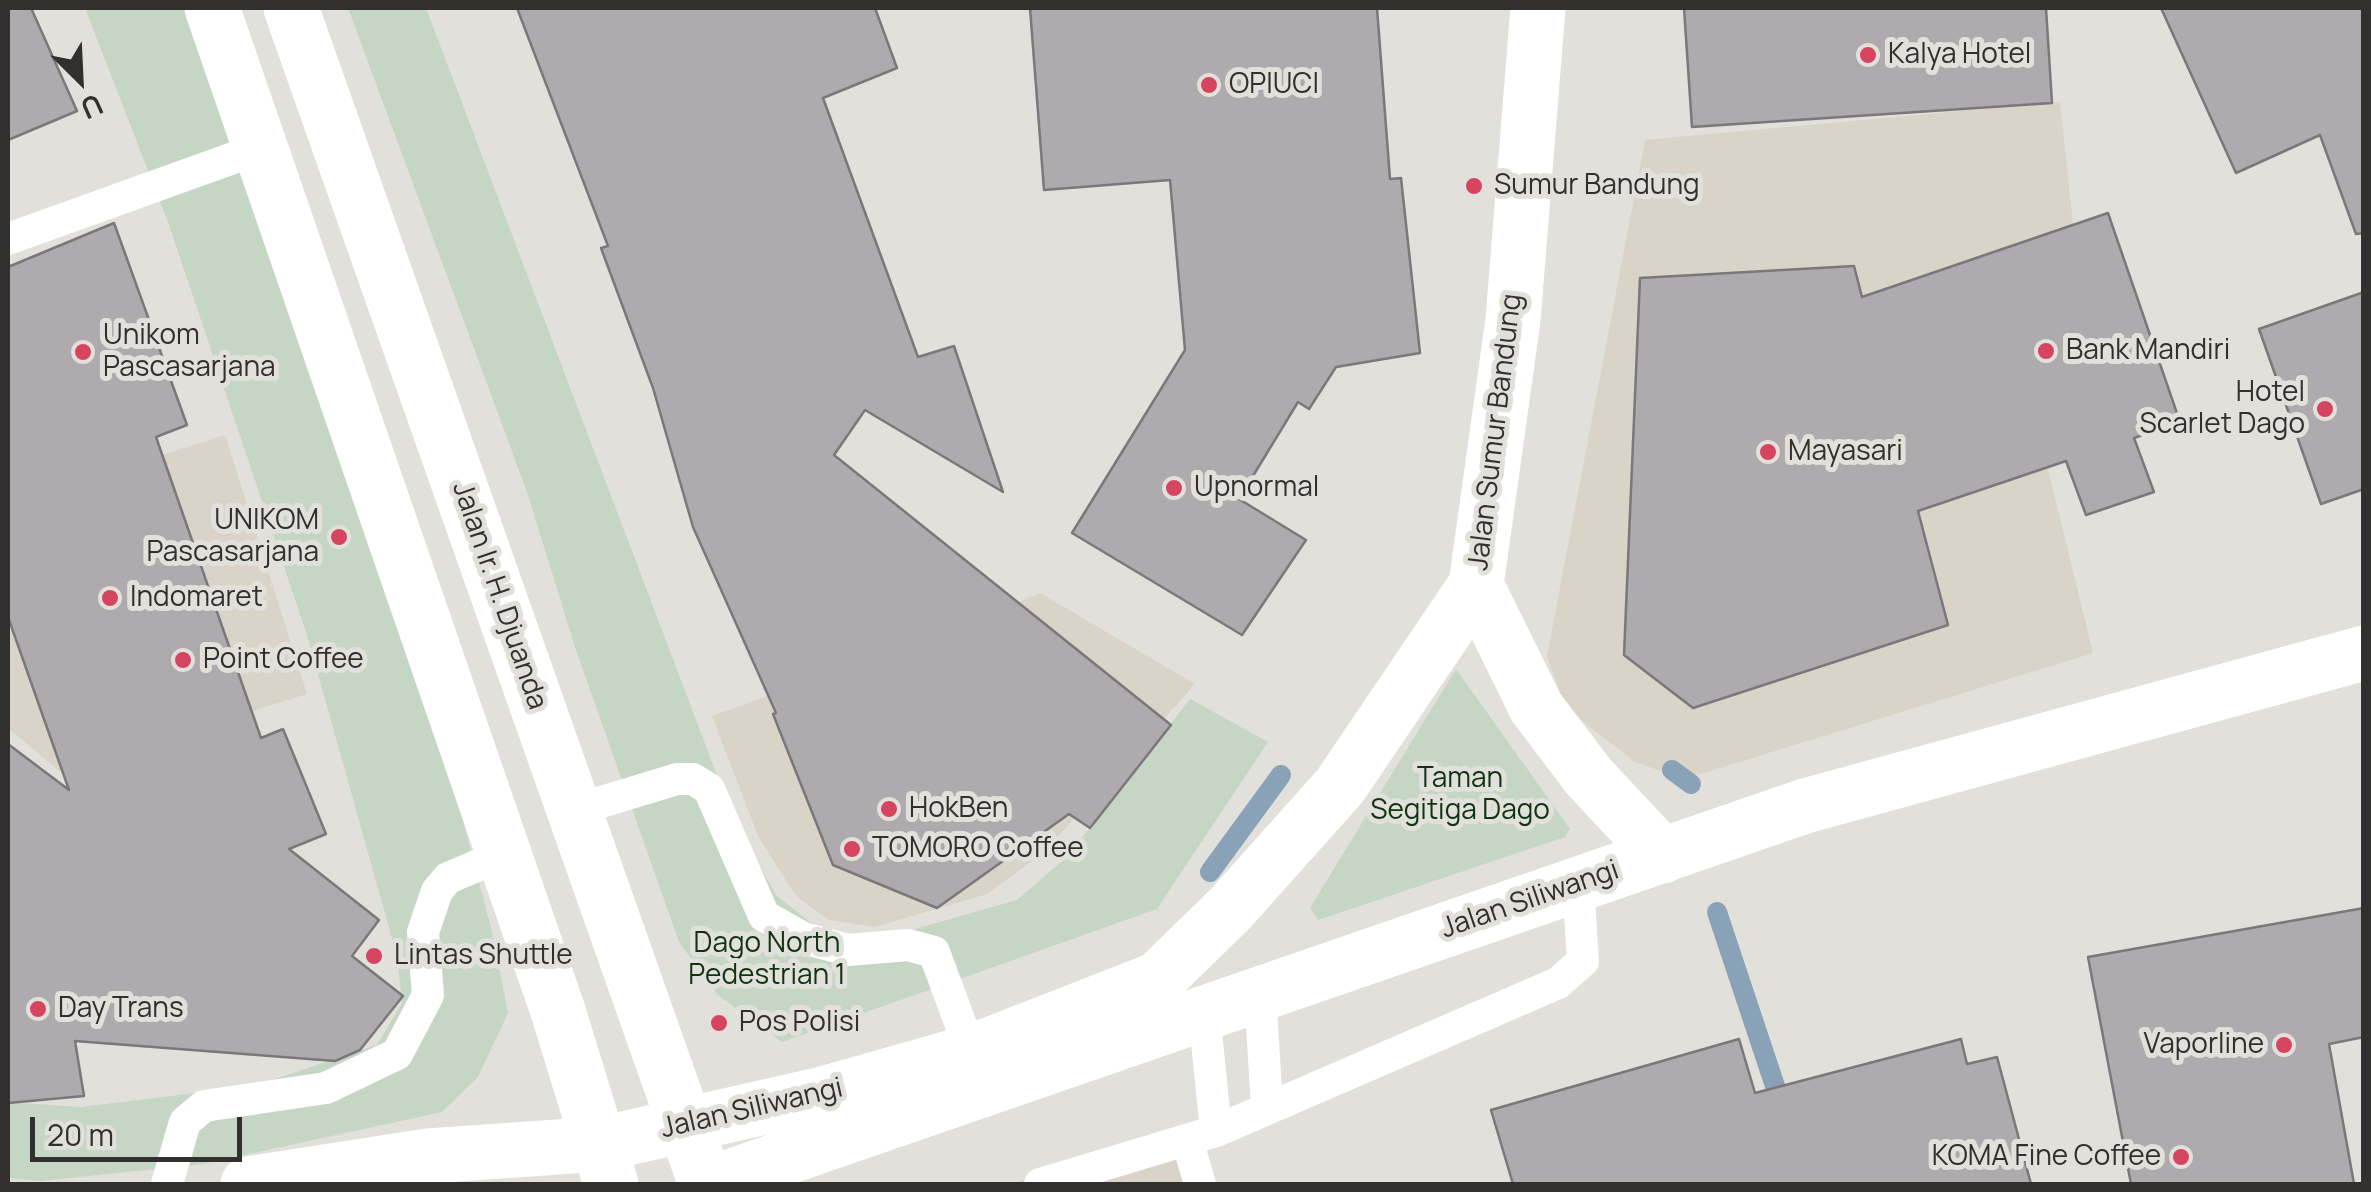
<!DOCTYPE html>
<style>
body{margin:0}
#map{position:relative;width:2371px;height:1192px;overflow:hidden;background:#e2e0db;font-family:Manrope,sans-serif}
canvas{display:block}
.frame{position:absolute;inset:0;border:10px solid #31302e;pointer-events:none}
.north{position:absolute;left:30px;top:30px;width:100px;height:100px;-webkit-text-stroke:8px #e2e0db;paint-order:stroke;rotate:156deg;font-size:28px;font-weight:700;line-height:40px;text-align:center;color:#31302e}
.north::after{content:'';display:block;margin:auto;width:35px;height:45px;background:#31302e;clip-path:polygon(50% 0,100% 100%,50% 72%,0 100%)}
.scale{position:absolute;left:30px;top:1117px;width:212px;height:45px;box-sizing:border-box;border:5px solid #31302e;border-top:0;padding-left:12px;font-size:30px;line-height:35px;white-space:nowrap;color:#31302e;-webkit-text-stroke:8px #e2e0db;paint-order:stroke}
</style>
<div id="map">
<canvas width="2371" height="1192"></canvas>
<div class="frame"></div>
<div class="north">U</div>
<div class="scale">20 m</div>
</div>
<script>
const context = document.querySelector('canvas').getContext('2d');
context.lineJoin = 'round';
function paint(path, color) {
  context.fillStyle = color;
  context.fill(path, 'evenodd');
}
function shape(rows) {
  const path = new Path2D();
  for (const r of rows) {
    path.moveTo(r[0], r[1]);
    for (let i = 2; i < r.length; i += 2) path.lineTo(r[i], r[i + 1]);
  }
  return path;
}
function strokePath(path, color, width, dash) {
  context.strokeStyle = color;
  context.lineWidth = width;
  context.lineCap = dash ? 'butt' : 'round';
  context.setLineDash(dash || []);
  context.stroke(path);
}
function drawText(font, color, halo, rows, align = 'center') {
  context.font = font + ' Manrope,sans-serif';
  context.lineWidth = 10;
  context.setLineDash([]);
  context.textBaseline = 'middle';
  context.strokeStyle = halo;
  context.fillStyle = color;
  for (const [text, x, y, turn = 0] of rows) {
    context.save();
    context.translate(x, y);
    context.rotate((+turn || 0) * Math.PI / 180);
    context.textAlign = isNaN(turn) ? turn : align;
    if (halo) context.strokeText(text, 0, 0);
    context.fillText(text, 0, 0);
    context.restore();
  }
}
const built = shape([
 [2060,102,2076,252,2000,274,2093,653,1684,779,1635,762,1566,708,1547,656,1645,140],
 [225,435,307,694,59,771,8,728,8,504],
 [1040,593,1195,684,1044,852,987,894,875,927,829,920,796,896,758,836,712,716,979,620],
 [1199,1127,1215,1184,1010,1184]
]);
const green = shape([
 [85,8,190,8,430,695,492,932,508,1013,478,1077,442,1112,203,1164,41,1181,8,1178,8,1102,80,1107,254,1086,377,1045,402,1003,397,956,307,635,168,222],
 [348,8,426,8,734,820,776,895,822,932,870,942,1017,900,1060,863,1090,828,1190,699,1268,742,1157,909,782,1042,718,995,679,942,576,650,526,489],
 [1456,669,1570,829,1565,837,1318,920,1310,908]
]);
const stream = shape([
 [1672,770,1691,784],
 [1210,872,1281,775],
 [1717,912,1783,1110]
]);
const building = shape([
 [8,8,31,8,77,111,8,140,8,8],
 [517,8,875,8,897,68,823,98,918,357,954,346,1003,492,865,410,834,455,1171,725,1090,828,1069,814,937,908,833,865,773,714,776,713,693,527,653,388,601,248,608,246,517,8],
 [1030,8,1377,8,1390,179,1401,178,1420,353,1336,367,1309,409,1298,402,1239,499,1306,540,1242,635,1072,533,1185,350,1170,180,1044,190,1030,8],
 [1684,8,2046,8,2052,103,1692,127,1684,8],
 [2161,8,2364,8,2364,233,2356,234,2320,135,2236,173,2161,8],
 [2108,213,2180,422,2134,438,2154,492,2086,515,2066,461,1918,511,1948,625,1693,708,1624,655,1640,278,1854,266,1862,297,2108,213],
 [114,223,187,425,156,437,261,738,283,729,326,834,289,849,379,920,352,956,403,996,360,1050,335,1061,75,1041,84,1096,8,1103,8,744,69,790,8,617,8,267,114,223],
 [2364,292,2364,489,2321,504,2259,329,2364,292],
 [2364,908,2364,1037,2329,1044,2354,1184,2131,1184,2088,957,2364,908],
 [1739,1039,1755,1093,1961,1039,1967,1064,1997,1057,2031,1184,1513,1184,1491,1110,1739,1039]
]);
const lane = shape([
 [8,239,261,148],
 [575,810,677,779,693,779,709,789,764,916,803,938,848,950,908,945,934,952,971,1052],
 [1260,991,1267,1107],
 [1204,1012,1216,1131],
 [1187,1140,1200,1184],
 [167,1184,185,1122,204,1106,326,1088,397,1054,428,995,423,932,437,891,448,878,505,854],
 [1040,1184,1216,1131,1558,983,1583,961,1578,884]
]);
const secondary = shape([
 [1538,8,1513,320,1476,585,1536,707,1589,777,1663,856],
 [248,1184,428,1156,601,1144,823,1094,971,1052,1158,979,1230,909,1340,786,1476,585],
 [709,1184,1805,806,2364,653]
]);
const primary = shape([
 [212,8,558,1011,611,1184],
 [291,8,706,1184]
]);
const markers = [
 [1868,55,10,"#d5455f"],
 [1209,85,10,"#d5455f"],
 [1474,186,10,"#d5455f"],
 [2046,351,10,"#d5455f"],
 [83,352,10,"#d5455f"],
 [2325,409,10,"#d5455f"],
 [1768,452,10,"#d5455f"],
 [1174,488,10,"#d5455f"],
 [339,537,10,"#d5455f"],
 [110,598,10,"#d5455f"],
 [183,660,10,"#d5455f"],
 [889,809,10,"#d5455f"],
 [852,849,10,"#d5455f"],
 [374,956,10,"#d5455f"],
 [38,1009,10,"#d5455f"],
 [719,1023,10,"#d5455f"],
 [2284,1045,10,"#d5455f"],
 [2181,1157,10,"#d5455f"]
];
const poiNames = [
 ["Kalya Hotel",1888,55],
 ["OPIUCI",1229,85],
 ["Sumur Bandung",1494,186],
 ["Unikom",103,336],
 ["Pascasarjana",103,368],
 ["Bank Mandiri",2066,351],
 ["Hotel",2305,393,"right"],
 ["Scarlet Dago",2305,425,"right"],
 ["Mayasari",1788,452],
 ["Upnormal",1194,488],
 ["UNIKOM",319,521,"right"],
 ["Pascasarjana",319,553,"right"],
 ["Indomaret",130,598],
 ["Point Coffee",203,660],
 ["HokBen",909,809],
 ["TOMORO Coffee",872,849],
 ["Lintas Shuttle",394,956],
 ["Day Trans",58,1009],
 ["Pos Polisi",739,1023],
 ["Vaporline",2264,1045,"right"],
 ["KOMA Fine Coffee",2161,1157,"right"]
];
const streetNames = [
 ["Jalan Sumur Bandung",1496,432,-83],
 ["Jalan Ir. H. Djuanda",499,596,71],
 ["Jalan Siliwangi",1530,900,-19],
 ["Jalan Siliwangi",752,1109,-13]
];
const parkNames = [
 ["Taman",1460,779],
 ["Segitiga Dago",1460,811],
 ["Dago North",767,944],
 ["Pedestrian 1",767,976]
];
paint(built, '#d9d3c8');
paint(green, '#c5d6c4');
strokePath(stream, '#8aa2b8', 20);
paint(building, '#afaaad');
strokePath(building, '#7b777a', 2.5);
strokePath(lane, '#fff', 32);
strokePath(secondary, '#fff', 55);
strokePath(primary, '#fff', 55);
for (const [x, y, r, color] of markers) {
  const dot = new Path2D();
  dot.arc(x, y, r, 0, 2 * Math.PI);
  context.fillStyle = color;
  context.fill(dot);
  strokePath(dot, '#e2e0db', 4);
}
drawText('28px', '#31302e', '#e2e0db', poiNames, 'left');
drawText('28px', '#31302e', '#e2e0db', streetNames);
drawText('28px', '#103411', '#e2e0db', parkNames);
</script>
